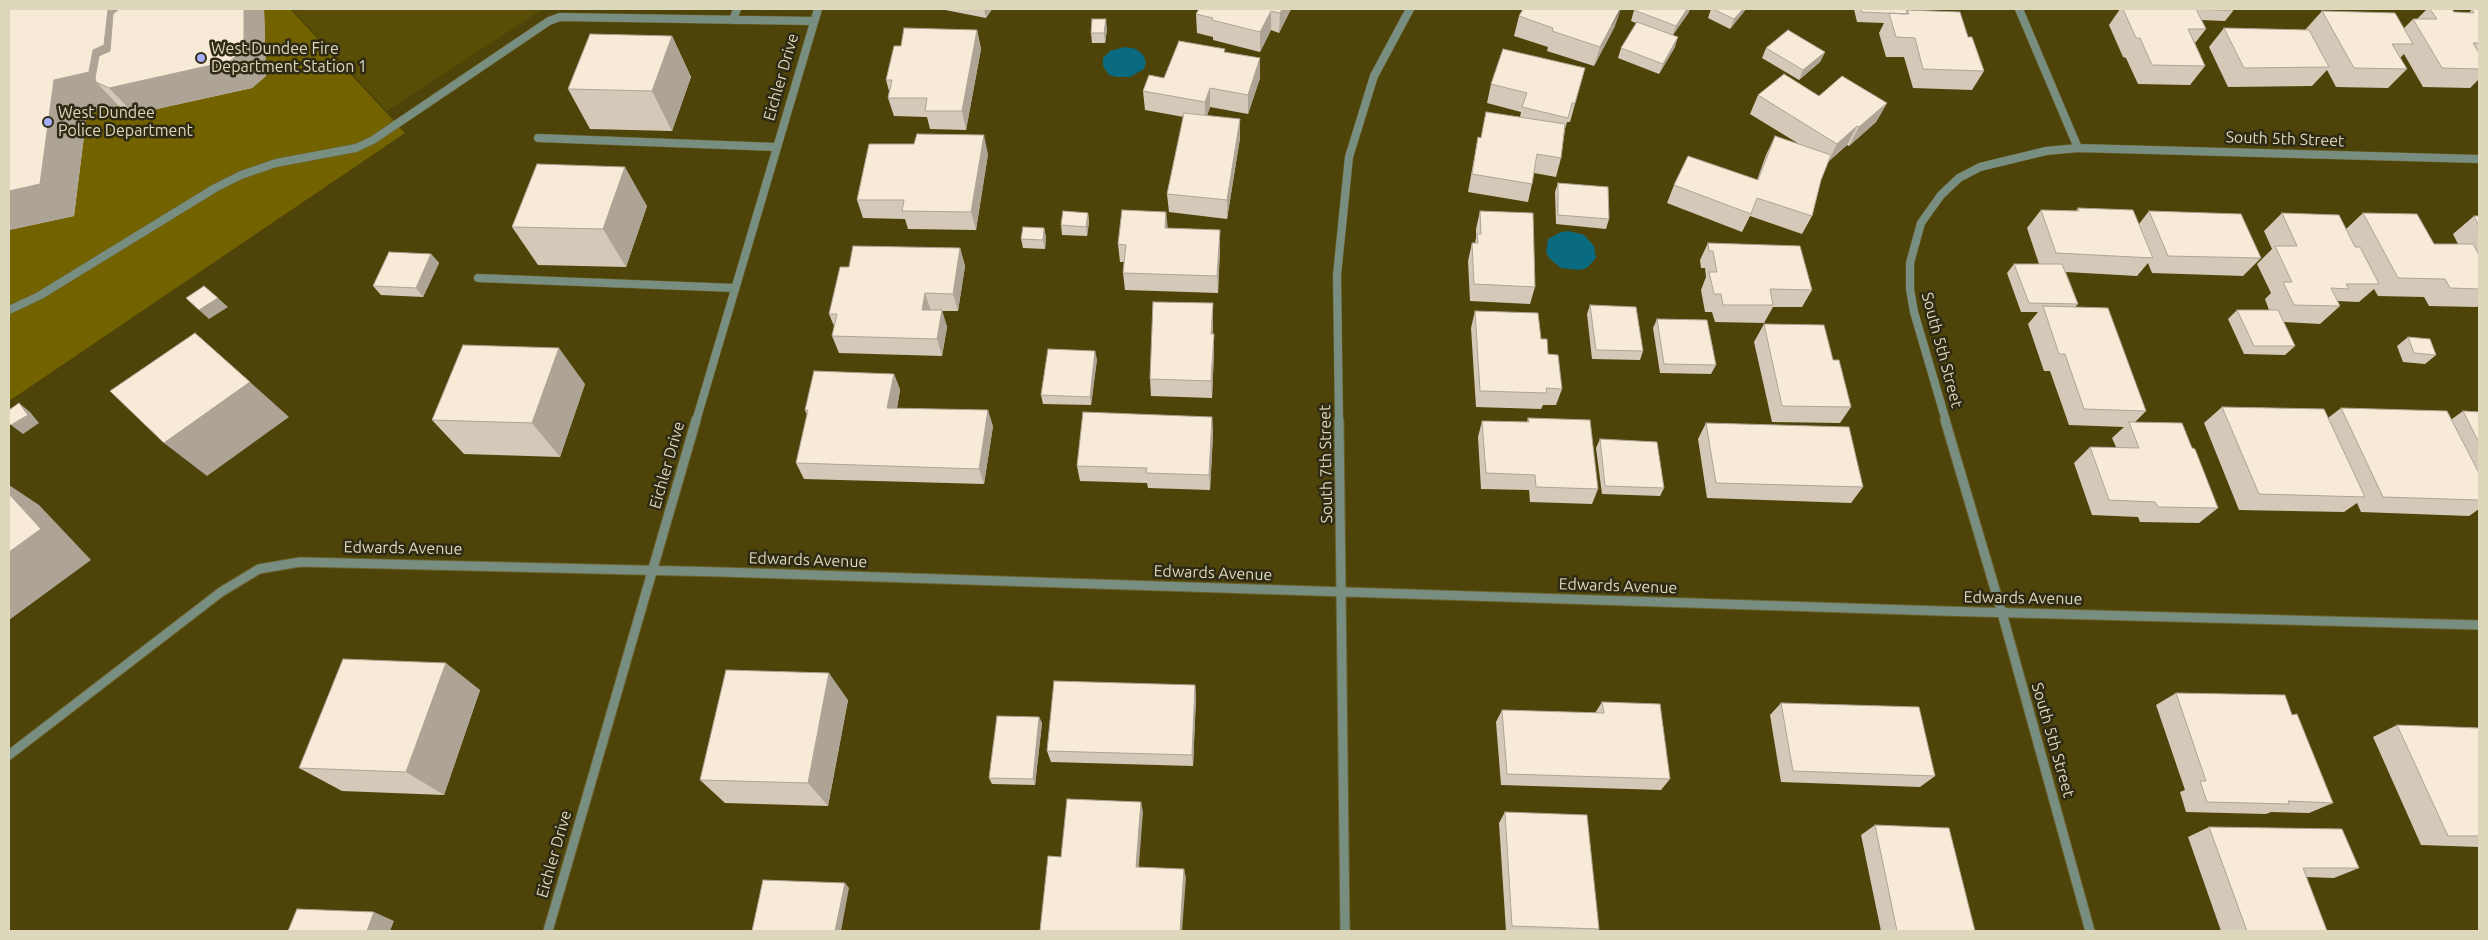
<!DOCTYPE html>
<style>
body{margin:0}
#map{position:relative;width:2488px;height:940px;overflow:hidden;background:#4e4409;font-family:Ubuntu,sans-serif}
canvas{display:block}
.frame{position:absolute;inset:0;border:10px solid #ddd7bc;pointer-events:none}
</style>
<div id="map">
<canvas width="2488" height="940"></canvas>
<div class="frame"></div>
</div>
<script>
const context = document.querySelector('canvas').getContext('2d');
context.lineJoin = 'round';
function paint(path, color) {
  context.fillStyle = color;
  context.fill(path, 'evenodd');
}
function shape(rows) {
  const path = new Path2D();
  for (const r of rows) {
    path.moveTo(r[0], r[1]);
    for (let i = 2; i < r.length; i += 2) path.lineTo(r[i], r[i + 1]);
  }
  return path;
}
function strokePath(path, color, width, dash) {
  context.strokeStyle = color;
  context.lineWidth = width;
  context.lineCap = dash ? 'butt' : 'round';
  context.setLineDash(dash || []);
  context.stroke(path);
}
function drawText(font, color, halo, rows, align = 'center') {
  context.font = font + ' Ubuntu,sans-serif';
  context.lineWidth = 5;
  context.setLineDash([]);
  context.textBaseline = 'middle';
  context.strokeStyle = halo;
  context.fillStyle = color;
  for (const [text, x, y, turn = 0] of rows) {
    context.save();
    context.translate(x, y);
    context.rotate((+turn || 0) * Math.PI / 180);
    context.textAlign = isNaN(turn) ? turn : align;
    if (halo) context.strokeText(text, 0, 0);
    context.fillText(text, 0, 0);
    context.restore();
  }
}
const built = shape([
 [292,9,543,9,387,111]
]);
const green = shape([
 [9,9,290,9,405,133,9,401]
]);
const water = shape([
 [1125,47,1136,49,1143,55,1146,62,1144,69,1130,77,1117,77,1109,75,1103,66,1103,58,1110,51],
 [1569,231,1584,235,1594,246,1596,258,1587,268,1579,270,1561,268,1549,258,1546,252,1548,239,1561,232]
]);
const minorFar1 = shape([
 [2019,9,2078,148],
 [733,20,737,9],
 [538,138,776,147],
 [478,278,735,288],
 [9,310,39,296,215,188,241,175,276,163,356,148,373,140,549,21,560,17,812,21],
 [696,421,818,9],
 [1339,421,1337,275,1349,157,1374,76,1410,9],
 [1946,421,1914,312,1910,289,1910,263,1921,223,1941,195,1959,178,1980,167,2046,151,2078,148,2479,159]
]);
const minor = shape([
 [1339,420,1345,931],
 [1945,420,2002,613,2090,931],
 [9,755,221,592,259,569,300,562,721,572,1941,611,2479,625],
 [548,931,696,420]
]);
const wall = shape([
 [119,9,264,9,266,76,252,88,134,114,122,109,119,106,87,112,74,216,9,230],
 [940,9,992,9,986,18],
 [1291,9,1279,33,1271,30,1260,52,1213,40,1213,37,1197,33,1196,14],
 [1711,9,1746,9,1730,29,1708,18],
 [1854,9,1906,9,1907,11,1907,10,1968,37,1984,71,1972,90,1913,88,1904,57,1886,57,1879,33,1884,23,1857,22],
 [2120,9,2232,9,2233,11,2225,21,2201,20,2206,29,2195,43,2205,66,2190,85,2138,84,2126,58,2123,57,2109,25],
 [2427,9,2452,9,2454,12,2469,13,2472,9,2479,9,2479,79,2470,88,2423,87,2404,54,2400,58,2407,69,2388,88,2336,87,2327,70,2312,86,2228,87,2209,47,2224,28,2305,30,2322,11,2404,28,2413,19,2417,19],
 [1634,10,1689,12,1673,35,1675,47,1659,74,1618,58,1621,48,1636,23,1631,21],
 [1519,16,1615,26,1594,66,1547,51,1548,47,1514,36],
 [1107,29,1105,43,1092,43,1091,33],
 [977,30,981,49,966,130,930,129,927,117,894,116,888,98,889,91,886,80,901,46],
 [672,36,691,77,672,131,590,129,568,89],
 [1766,48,1825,52,1820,62,1799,80,1762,58],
 [1225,52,1260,58,1260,78,1248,114,1210,107,1207,116,1240,119,1240,138,1227,219,1169,212,1167,194,1184,117,1145,110,1143,91,1164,78],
 [1585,68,1570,122,1567,122,1565,129,1561,158,1556,177,1534,173,1532,184,1528,202,1468,192,1478,137,1481,138,1486,112,1520,117,1521,112,1487,103,1491,84],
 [1758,95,1819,96,1887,103,1876,122,1849,146,1847,145,1828,162,1821,180,1812,216,1802,234,1750,216,1742,232,1667,203,1674,185,1757,180,1766,155,1775,136,1799,144,1750,114],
 [914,144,988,154,976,230,908,229,905,219,863,218,857,200],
 [1558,183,1609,219,1606,229,1556,224,1555,192],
 [647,206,626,267,538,265,512,227],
 [2078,208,2139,224,2149,211,2261,258,2243,276,2152,273,2148,263,2137,276,2066,272,2078,304,2075,307,2146,411,2135,422,2192,448,2218,508,2199,523,2140,522,2138,517,2092,515,2074,463,2090,447,2116,447,2112,438,2124,427,2069,425,2050,371,2044,371,2028,324,2038,312,2021,312,2007,273,2014,264,2039,264,2027,228,2041,210,2076,211],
 [1480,211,1535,287,1530,304,1470,301,1468,261,1472,243,1475,243,1476,238,1476,229],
 [1088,213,1089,222,1087,236,1062,235,1061,225],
 [2282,213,2346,229,2363,213,2434,244,2458,244,2453,234,2474,216,2479,216,2479,305,2477,307,2429,306,2424,297,2378,296,2374,289,2359,302,2337,301,2340,306,2320,324,2284,322,2295,346,2285,355,2244,354,2228,319,2237,310,2269,310,2265,299,2271,293,2257,264,2272,249,2264,231],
 [1044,228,1046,237,1045,249,1023,248,1021,239],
 [1168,228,1220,230,1220,248,1218,293,1125,290,1123,273,1124,262,1120,262,1118,244],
 [1708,243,1812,290,1802,307,1773,307,1764,323,1715,322,1712,312,1705,312,1701,290,1706,277,1705,268,1701,268,1700,260],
 [960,248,965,266,958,311,942,311,947,327,942,356,839,353,832,336,834,326,829,314,849,267],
 [431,254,439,263,423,297,381,295,373,286],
 [1590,305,1643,351,1640,360,1592,359,1587,314],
 [1475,311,1541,339,1548,354,1562,389,1556,405,1543,405,1541,409,1476,407,1471,328],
 [1657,319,1716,365,1711,374,1660,373,1653,328],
 [1213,321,1213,334,1214,334,1214,351,1212,398,1151,396,1150,379],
 [1764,324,1851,407,1840,423,1772,422,1754,342],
 [2408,337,2436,355,2425,364,2403,362,2397,346],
 [1097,359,1091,405,1043,404,1041,395],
 [894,374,900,390,897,408,993,426,984,484,804,479,796,463,807,415,805,410],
 [585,384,560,457,464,454,432,420],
 [2222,407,2328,418,2341,408,2452,419,2463,411,2479,412,2479,509,2469,516,2361,512,2357,503,2344,512,2239,510,2204,423],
 [1212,417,1213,434,1210,490,1148,488,1147,483,1080,481,1077,466],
 [1528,418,1598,489,1592,504,1530,502,1529,490,1481,489,1478,437,1482,421,1527,422],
 [1706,423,1863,487,1851,503,1707,498,1698,439],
 [1600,439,1664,488,1660,496,1602,494,1596,448],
 [1195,685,1196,697,1193,766,1051,762,1047,751],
 [480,690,444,795,342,791,299,768],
 [2176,693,2292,715,2333,803,2309,813,2271,812,2266,814,2186,812,2180,792,2185,790,2156,705],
 [848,700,828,806,725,803,700,780],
 [1602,702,1670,779,1661,790,1501,785,1496,722,1502,710,1595,713],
 [1781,703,1935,776,1920,787,1781,782,1770,715],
 [1039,717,1042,723,1035,785,992,784,989,778],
 [2397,725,2479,728,2479,847,2421,845,2373,737],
 [1505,812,1599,929,1597,931,1506,931,1499,823],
 [1875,825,1975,931,1881,931,1861,835],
 [2209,827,2359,868,2334,878,2306,877,2327,931,2221,931,2188,837]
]);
const shadedWall = shape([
 [108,9,264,9,266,76,252,88,134,114,109,88,96,82,119,106,87,112,74,216,9,230,9,191,54,80],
 [984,9,992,9,986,18],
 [1282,9,1291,9,1279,33,1280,13],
 [1621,9,1615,26,1594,66,1600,47],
 [1687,9,1690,9,1689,12,1672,36,1676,26],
 [1743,9,1746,9,1730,29,1734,19],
 [1271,11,1271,30,1260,52,1260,32],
 [1106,19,1107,29,1105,43,1104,33],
 [977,30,981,49,966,130,962,111],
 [672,36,691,77,672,131,652,91],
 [1678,37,1675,47,1659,74,1663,64],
 [1825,52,1820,62,1799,80,1803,70],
 [1260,58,1260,78,1248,114,1248,95],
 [1210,88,1210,107,1205,121,1205,102],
 [1887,103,1876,122,1849,146,1859,127],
 [1240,119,1240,138,1227,219,1227,200],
 [1857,126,1847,145,1828,162,1837,144],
 [984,135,988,154,976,230,971,212],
 [625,167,647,206,626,267,603,229],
 [1166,212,1168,230,1165,228],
 [1088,213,1089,222,1087,236,1086,227],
 [1044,228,1046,237,1045,249,1043,240],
 [1220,230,1220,248,1218,293,1217,276],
 [960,248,965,266,958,311,953,294],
 [431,254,439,263,423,297,416,288],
 [925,293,931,311,922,310],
 [218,298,228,307,209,319,199,310],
 [1213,303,1213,321,1212,351,1211,334],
 [942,310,947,327,942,356,937,339],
 [1214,334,1214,351,1212,398,1211,381],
 [559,348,585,384,560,457,532,423],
 [1095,351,1097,359,1091,405,1090,397],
 [894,374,900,390,894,424,887,408],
 [250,382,289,417,207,476,164,443],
 [19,403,30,412,39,423,23,434,11,425],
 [988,410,993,426,984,484,979,469],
 [1212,417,1213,434,1210,490,1209,475],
 [9,485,39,505,91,560,9,620],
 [446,663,480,690,444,795,406,772],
 [829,673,848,700,828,806,808,783],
 [1195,685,1196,697,1193,766,1192,755],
 [1039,717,1042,723,1035,785,1033,779],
 [1141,802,1143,812,1138,877,1136,867],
 [1184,869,1186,878,1182,931,1180,931],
 [845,883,849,888,841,931,835,931],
 [374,912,394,921,390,931,367,931]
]);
const building = shape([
 [9,9,108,9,104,45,93,50,89,72,54,80,40,184,9,191,9,9],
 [119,9,244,9,244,49,230,61,109,88,96,82,95,78,99,56,110,51,113,14,119,9],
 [1199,9,1282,9,1280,13,1271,11,1260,32,1212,20,1213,18,1196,14,1199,9],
 [1523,9,1620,9,1600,47,1552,31,1553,28,1519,16,1523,9],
 [1635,9,1687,9,1676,26,1634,10,1635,9],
 [1713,9,1743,9,1734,19,1713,9],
 [1861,9,1906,9,1907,11,1906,14,1862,12,1861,9],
 [2123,9,2196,9,2206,29,2188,29,2205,66,2152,65,2140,38,2136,38,2123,9],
 [2197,9,2232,9,2233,11,2197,9],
 [2430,9,2452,9,2454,12,2474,13,2472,9,2479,9,2479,43,2473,43,2479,53,2479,69,2442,68,2413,19,2437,19,2430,9],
 [1907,10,1960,12,1968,37,1972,37,1984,71,1923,69,1915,38,1896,37,1889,13,1909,14,1907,10],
 [2322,11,2395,13,2413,44,2392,44,2407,69,2354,68,2322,11],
 [1092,19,1106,19,1104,33,1091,33,1092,19],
 [1637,22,1678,37,1663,64,1621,48,1637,22],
 [904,28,977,30,962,111,925,111,927,98,888,98,892,80,886,80,894,46,901,46,904,28],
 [2224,28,2309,30,2329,67,2244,68,2224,28],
 [1788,30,1825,52,1803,70,1766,48,1788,30],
 [590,34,672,36,652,91,568,89,590,34],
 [1179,41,1225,49,1224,52,1260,58,1248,95,1210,88,1205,102,1143,91,1149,75,1164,78,1179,41],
 [1503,49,1585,68,1575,103,1572,103,1568,118,1522,107,1527,93,1491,84,1503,49],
 [1784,74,1819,96,1842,76,1887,103,1859,127,1857,126,1837,144,1758,95,1784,74],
 [1486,112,1565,124,1561,158,1537,154,1532,184,1472,174,1478,137,1481,138,1486,112],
 [1184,113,1240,119,1227,200,1167,194,1184,113],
 [917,134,984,135,971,212,902,211,904,200,857,200,869,144,914,144,917,134],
 [1775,136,1831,155,1821,180,1812,216,1757,198,1751,214,1674,185,1688,156,1758,180,1775,136],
 [537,164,625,167,603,229,512,227,537,164],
 [1558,183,1608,187,1609,219,1558,215,1558,183],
 [2078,208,2133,210,2153,258,2056,253,2041,210,2079,211,2078,208],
 [1122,210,1166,212,1165,228,1220,230,1217,276,1123,273,1126,245,1118,244,1122,210],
 [1063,211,1088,213,1086,227,1061,225,1063,211],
 [1480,211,1533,213,1535,287,1474,284,1472,243,1478,243,1477,234,1481,234,1480,211],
 [2149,211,2241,214,2261,258,2168,256,2149,211],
 [2282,213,2339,215,2355,247,2360,247,2379,284,2346,284,2349,289,2331,288,2340,306,2294,305,2283,282,2292,282,2275,246,2297,246,2282,213],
 [2363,213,2417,214,2434,244,2473,244,2479,255,2479,289,2450,288,2445,279,2398,278,2363,213],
 [2474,216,2479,216,2479,226,2474,216],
 [1023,227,1044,228,1043,240,1021,239,1023,227],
 [1708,243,1800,246,1812,290,1770,289,1773,305,1723,305,1721,294,1714,294,1709,272,1717,272,1713,251,1709,251,1708,243],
 [853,246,960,248,953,294,925,293,922,310,942,310,937,339,832,336,837,314,829,314,840,267,849,267,853,246],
 [389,252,431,254,416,288,373,286,389,252],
 [2014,264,2062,264,2078,304,2029,303,2014,264],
 [204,286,218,298,199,310,186,298,204,286],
 [1153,302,1213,303,1211,334,1214,334,1211,381,1150,379,1153,302],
 [1590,305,1636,307,1643,351,1596,350,1590,305],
 [2043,306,2108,308,2146,411,2084,409,2065,354,2059,354,2043,306],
 [2237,310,2278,310,2295,346,2254,346,2237,310],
 [1475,311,1538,313,1541,339,1547,339,1548,354,1558,355,1562,389,1546,388,1547,393,1480,391,1475,311],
 [1657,319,1707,320,1716,365,1664,364,1657,319],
 [1764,324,1824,325,1833,360,1839,360,1851,407,1782,406,1764,324],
 [195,333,250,382,164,443,110,391,195,333],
 [2408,337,2430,339,2436,355,2414,353,2408,337],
 [463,345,559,348,532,423,432,420,463,345],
 [1048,349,1095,351,1090,397,1041,395,1048,349],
 [814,371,894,374,887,408,988,410,979,469,796,463,808,410,805,410,814,371],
 [19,403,28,415,11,425,9,423,9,410,19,403],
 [2222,407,2324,409,2365,497,2259,494,2222,407],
 [2341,408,2447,411,2479,473,2479,500,2383,497,2341,408],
 [2463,411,2479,412,2479,443,2463,411],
 [1083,412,1212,417,1209,475,1146,473,1147,468,1077,466,1083,412],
 [1528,418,1590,420,1598,489,1536,487,1535,475,1486,473,1482,421,1529,422,1528,418],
 [2129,422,2182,423,2192,448,2195,449,2218,508,2158,507,2155,502,2109,500,2090,447,2139,448,2129,422],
 [1706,423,1849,427,1863,487,1716,483,1706,423],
 [1600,439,1657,442,1664,488,1605,486,1600,439],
 [9,494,41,529,9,552,9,494],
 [343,659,446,663,406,772,299,768,343,659],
 [726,670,829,673,808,783,700,780,726,670],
 [1054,681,1195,685,1192,755,1047,751,1054,681],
 [2176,693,2285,695,2292,715,2297,714,2333,803,2288,801,2289,804,2207,802,2200,781,2206,781,2176,693],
 [1602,702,1660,704,1670,779,1507,774,1502,710,1604,713,1602,702],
 [1781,703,1919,707,1935,776,1793,771,1781,703],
 [997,716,1039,717,1033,779,989,778,997,716],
 [2397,725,2479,728,2479,836,2448,836,2397,725],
 [1067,799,1141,802,1136,867,1184,869,1180,931,1040,931,1048,856,1061,857,1067,799],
 [1505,812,1587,815,1599,929,1512,926,1505,812],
 [1875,825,1949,828,1975,931,1897,931,1875,825],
 [2209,827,2342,829,2359,868,2303,868,2327,931,2247,931,2209,827],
 [763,880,845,883,835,931,752,931,763,880],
 [297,909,374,912,367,931,288,931,297,909]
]);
const markers = [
 [201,58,5,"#a7b0fc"],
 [48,122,5,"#a7b0fc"]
];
const poiNames = [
 ["West Dundee Fire",211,49],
 ["Department Station 1",211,67],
 ["West Dundee",58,113],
 ["Police Department",58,131]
];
const streetNames = [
 ["Eichler Drive",781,77,-74],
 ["South 5th Street",2285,139,2],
 ["South 5th Street",1942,350,75],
 ["South 7th Street",1326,464,-91],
 ["Eichler Drive",667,465,-74],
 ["Edwards Avenue",403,548,1],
 ["Edwards Avenue",808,560,2],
 ["Edwards Avenue",1213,573,2],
 ["Edwards Avenue",1618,586,2],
 ["Edwards Avenue",2023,598,1],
 ["South 5th Street",2053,740,74],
 ["Eichler Drive",554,854,-74]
];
paint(built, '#5a4e07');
paint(green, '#736300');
paint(water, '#0a6b80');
strokePath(minorFar1, '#6b612d', 9);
strokePath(minor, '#6b612d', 11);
strokePath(minorFar1, '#788e80', 8);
strokePath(minor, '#788e80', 9);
paint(wall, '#d4c9b9');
paint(shadedWall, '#ada496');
paint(building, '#f7ead7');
strokePath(building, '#ada496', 1);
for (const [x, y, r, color] of markers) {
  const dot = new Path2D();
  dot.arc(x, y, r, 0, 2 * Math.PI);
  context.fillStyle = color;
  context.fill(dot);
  strokePath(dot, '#2f2a14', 2);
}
drawText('16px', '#ddd7bc', '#2f2a14', poiNames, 'left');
drawText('16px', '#ddd7bc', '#2f2a14', streetNames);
</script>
